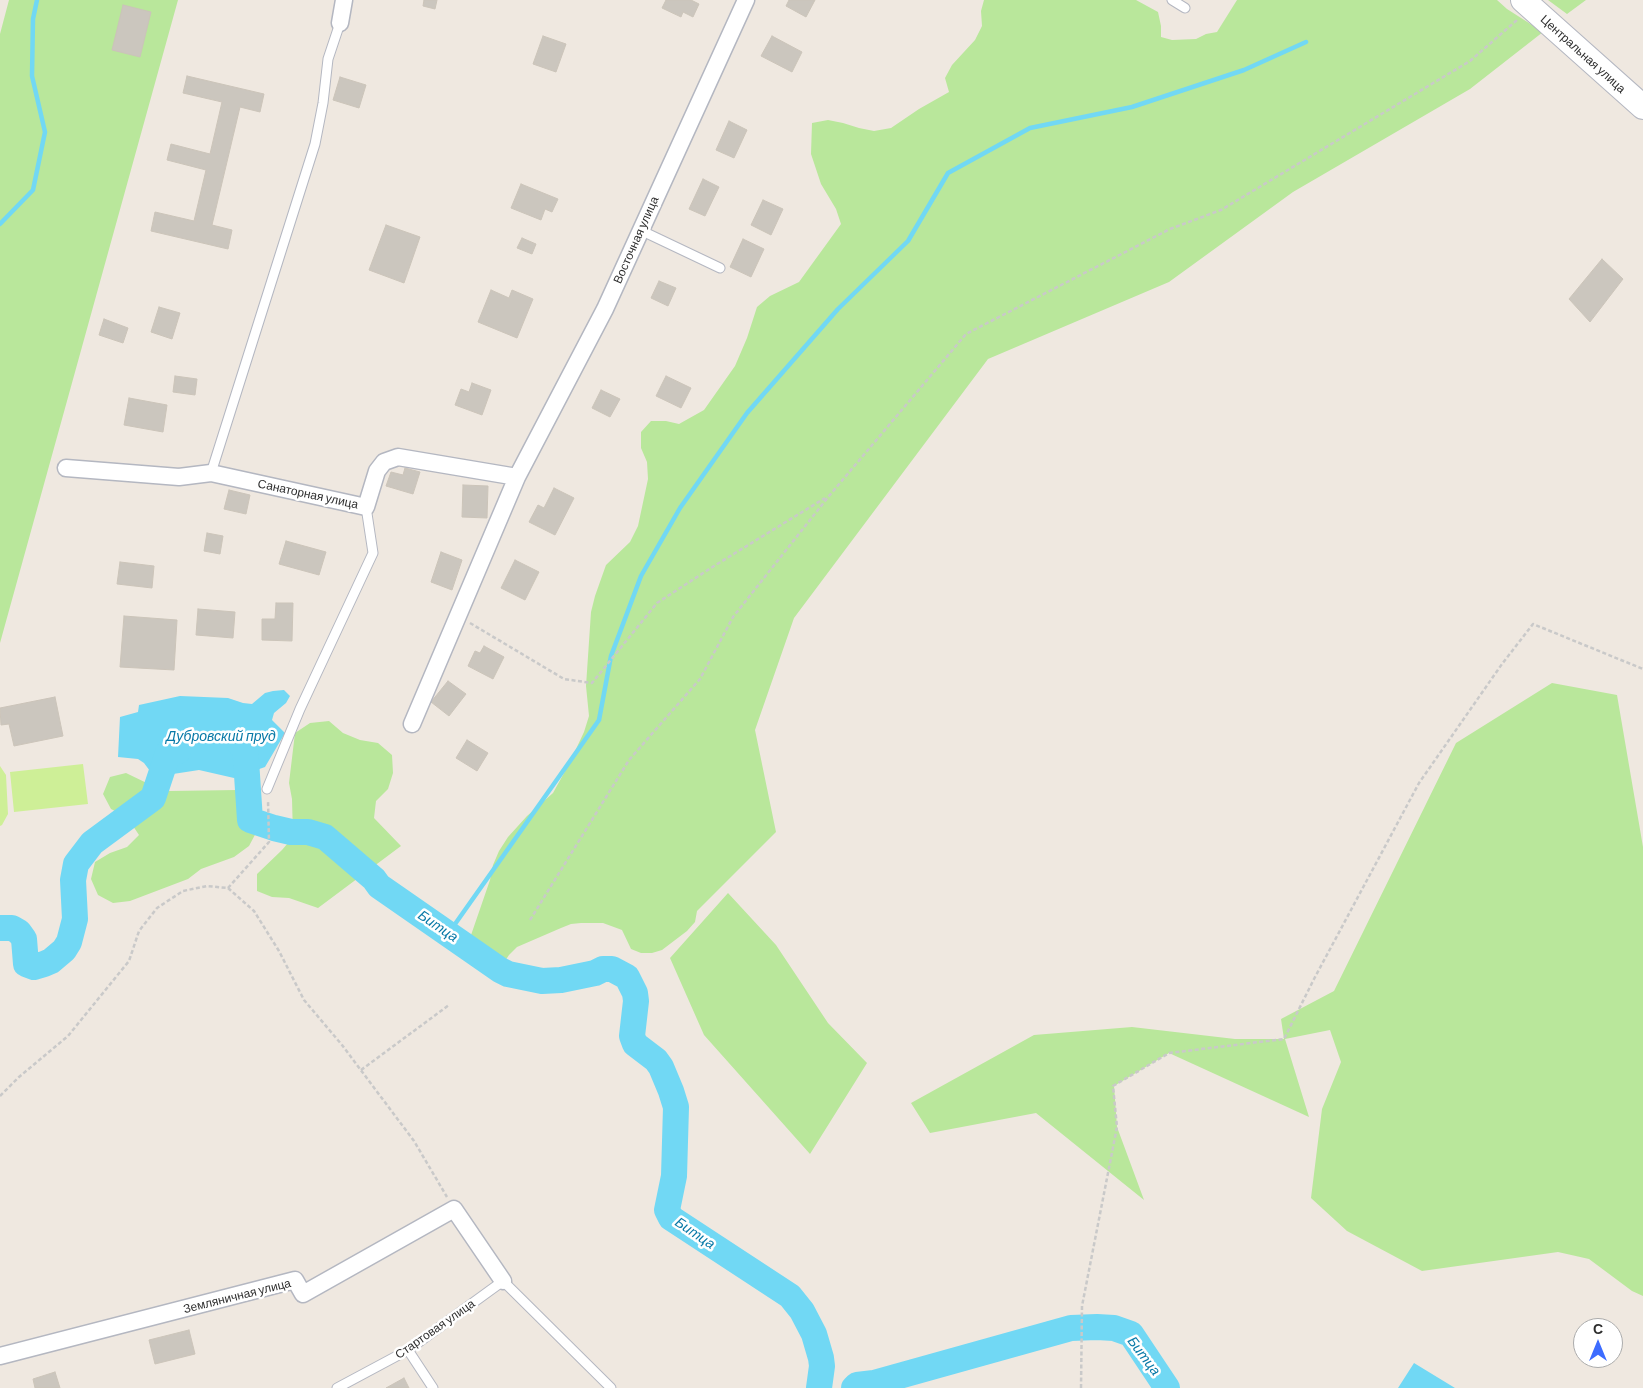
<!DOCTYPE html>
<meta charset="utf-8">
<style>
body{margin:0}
#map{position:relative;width:1643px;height:1388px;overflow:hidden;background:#efe8e0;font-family:Barlow,sans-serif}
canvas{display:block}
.north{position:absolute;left:1573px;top:1318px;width:50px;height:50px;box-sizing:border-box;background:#fff;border:1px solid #ababab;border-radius:50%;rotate:0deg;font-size:14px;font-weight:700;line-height:20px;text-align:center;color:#2e2e2e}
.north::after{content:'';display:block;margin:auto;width:18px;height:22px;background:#3d6cff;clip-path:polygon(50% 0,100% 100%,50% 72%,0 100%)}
</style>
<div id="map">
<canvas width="1643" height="1388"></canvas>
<div class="north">С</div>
</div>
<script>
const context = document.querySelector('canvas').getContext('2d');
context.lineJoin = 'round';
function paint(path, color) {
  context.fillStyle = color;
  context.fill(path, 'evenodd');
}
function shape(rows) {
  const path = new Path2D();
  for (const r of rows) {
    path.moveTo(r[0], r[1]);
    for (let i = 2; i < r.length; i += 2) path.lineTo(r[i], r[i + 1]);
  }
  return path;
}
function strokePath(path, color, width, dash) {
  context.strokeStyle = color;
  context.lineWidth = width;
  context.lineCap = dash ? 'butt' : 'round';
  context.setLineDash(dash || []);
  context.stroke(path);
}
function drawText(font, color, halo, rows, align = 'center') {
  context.font = font + ' Barlow,sans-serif';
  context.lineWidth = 5;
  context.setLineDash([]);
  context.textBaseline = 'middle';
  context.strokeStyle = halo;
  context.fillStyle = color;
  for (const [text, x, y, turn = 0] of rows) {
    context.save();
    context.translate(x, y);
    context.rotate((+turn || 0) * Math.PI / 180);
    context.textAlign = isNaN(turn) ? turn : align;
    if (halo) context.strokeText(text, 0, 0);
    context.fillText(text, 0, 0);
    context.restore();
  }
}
const green = shape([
 [9,0,178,0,0,643,0,34],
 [984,0,1136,0,1158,12,1161,26,1161,37,1172,40,1196,39,1206,34,1217,32,1237,0,1497,0,1507,9,1543,32,1470,89,1293,192,1169,282,988,359,794,618,755,730,776,832,697,911,695,922,687,931,662,950,652,953,641,953,631,949,622,930,603,923,581,923,571,924,561,928,517,947,509,955,503,964,470,938,490,880,493,865,499,851,508,837,527,816,553,793,569,764,584,732,589,716,586,686,591,612,595,596,606,565,630,542,638,526,648,479,647,462,641,448,641,432,651,421,666,421,679,424,704,410,735,366,747,338,757,307,770,296,799,282,841,224,836,209,821,184,811,154,812,123,828,120,843,123,859,128,874,131,891,128,919,109,949,92,945,78,952,65,975,40,982,26,981,11],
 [1548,0,1586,0,1567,14],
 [1552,683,1617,695,1643,847,1643,1296,1632,1291,1589,1259,1558,1252,1422,1271,1347,1231,1311,1198,1322,1109,1341,1062,1330,1030,1285,1039,1309,1117,1169,1053,1114,1086,1117,1127,1144,1200,1036,1113,930,1133,911,1103,1034,1035,1132,1027,1235,1039,1284,1039,1281,1019,1334,991,1456,743],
 [329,721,343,733,360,740,378,743,392,755,393,773,388,789,376,801,374,818,401,846,318,908,289,898,272,897,257,891,257,874,282,850,293,837,292,799,289,783,295,733,310,723],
 [126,773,155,787,170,791,237,790,251,798,257,813,257,831,249,846,234,857,201,869,188,879,130,901,113,903,98,895,91,879,95,862,110,853,127,847,139,835,127,817,111,809,103,794,110,777],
 [728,893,776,945,828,1023,867,1063,810,1154,704,1035,670,958]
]);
const pitch = shape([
 [83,764,88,804,14,812,10,772],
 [0,766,6,775,8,814,2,825,0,826]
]);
const water = shape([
 [284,690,290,696,286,703,274,713,272,720,285,733,265,767,234,778,199,770,160,776,153,775,144,763,138,759,118,757,120,717,138,712,139,705,180,696,228,698,243,703,252,704,265,693,273,691],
 [1414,1363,1455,1388,1398,1388]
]);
const stream = shape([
 [0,224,33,190,45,132,32,76,33,19,37,0],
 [448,934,599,720,611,656,641,576,680,508,747,413,838,309,908,241,948,173,1030,128,1132,107,1244,70,1306,42]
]);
const river = shape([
 [239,743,245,745,250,820,274,828,291,832,308,832,325,837,374,879,379,886,500,970,508,974,542,981,561,980,595,973,603,969,612,969,627,977,635,993,636,1001,632,1036,635,1044,656,1060,661,1067,671,1091,676,1107,674,1176,667,1210,671,1218,790,1296,802,1311,814,1334,821,1358,822,1366,819,1388],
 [0,928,12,928,19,932,24,939,26,964,34,967,44,964,51,961,64,950,69,942,75,919,73,880,76,864,92,843,153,798,168,753,178,751],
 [854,1388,857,1385,874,1383,1071,1328,1097,1327,1114,1328,1131,1334,1167,1388]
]);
const building = shape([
 [424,0,437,0,435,9,423,6,424,0],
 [666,0,691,0,699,4,693,17,683,12,681,17,662,8,666,0],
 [789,0,815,0,806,17,786,6,789,0],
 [123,5,151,12,140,57,112,50,123,5],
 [543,36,566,44,556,72,533,64,543,36],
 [772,36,802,52,792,72,761,56,772,36],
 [187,76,264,94,260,112,240,107,212,225,232,230,228,249,151,231,155,212,194,221,206,170,167,160,171,144,210,154,222,102,183,93,187,76],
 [340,77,366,85,359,108,333,100,340,77],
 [729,121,747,130,734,158,716,150,729,121],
 [703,179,719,187,705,216,689,209,703,179],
 [521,184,558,199,552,212,545,209,541,220,511,208,521,184],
 [763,200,783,209,771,235,751,225,763,200],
 [386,225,420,237,404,283,369,270,386,225],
 [522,238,536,244,532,254,517,248,522,238],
 [743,239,764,249,751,277,730,267,743,239],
 [1602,259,1623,279,1590,322,1569,299,1602,259],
 [659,281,676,288,668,306,651,298,659,281],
 [491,290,509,298,512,290,533,299,517,338,478,322,491,290],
 [159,307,180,313,172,339,151,332,159,307],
 [104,319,128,328,123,343,99,335,104,319],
 [175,376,197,379,195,395,173,392,175,376],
 [666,376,691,388,681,408,656,396,666,376],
 [472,383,491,390,482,415,455,405,461,389,469,392,472,383],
 [601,390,620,399,610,417,592,408,601,390],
 [129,398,167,405,163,432,124,425,129,398],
 [405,468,420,472,413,494,386,486,391,472,403,475,405,468],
 [463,485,488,486,487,518,462,517,463,485],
 [554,488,574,498,555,535,529,522,538,505,544,508,554,488],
 [229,490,250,495,246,514,224,509,229,490],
 [207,533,223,536,220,554,204,551,207,533],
 [286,541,326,552,319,575,279,564,286,541],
 [441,552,462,560,452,590,431,582,441,552],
 [515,560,539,572,525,600,501,588,515,560],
 [120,562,154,566,152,588,117,584,120,562],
 [276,603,293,603,292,641,262,640,262,619,275,619,276,603],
 [198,609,235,612,233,638,196,635,198,609],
 [124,616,177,620,174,670,120,667,124,616],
 [484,646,504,657,493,679,468,666,475,651,480,653,484,646],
 [448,681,466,694,449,716,431,702,448,681],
 [55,697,63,736,14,746,9,724,1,725,0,708,55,697],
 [467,740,488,753,477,771,456,758,467,740],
 [189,1330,195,1354,155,1364,149,1340,189,1330],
 [55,1372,60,1388,35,1388,33,1379,55,1372],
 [404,1378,409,1388,386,1388,404,1378]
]);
const path = shape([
 [470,623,564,679,592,683,657,603,714,566,825,498],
 [228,888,269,842,268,800],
 [530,920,629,760,700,679,733,617,829,496,966,334,1170,229,1221,210,1470,61,1517,20],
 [361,1070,449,1005],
 [0,1096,19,1077,68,1036,129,961,139,931,157,908,183,891,207,886,228,888,254,911,279,951,304,1000,342,1045,414,1141,447,1197],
 [1081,1388,1082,1306,1117,1127,1113,1086,1169,1053,1284,1039,1314,979,1419,783,1502,664,1533,624,1643,669]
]);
const lane = shape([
 [1172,0,1185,8],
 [640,230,720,268],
 [211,473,315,144,323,103,328,59,340,23],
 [267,789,300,709,373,553,366,507],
 [408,1350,433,1388],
 [337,1388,408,1350,503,1281,611,1388]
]);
const street = shape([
 [340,23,344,0],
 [66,468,179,477,211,473,366,507,377,471,384,462,398,457,517,477],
 [412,724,517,477,605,309,746,0],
 [0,1356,295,1280,303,1294,454,1209,503,1281]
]);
const secondary = shape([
 [1523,0,1643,107]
]);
const streetNames = [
 ["Центральная улица",1583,54,42],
 ["Восточная улица",636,240,-66],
 ["Санаторная улица",308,494,12],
 ["Земляничная улица",237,1296,-14],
 ["Стартовая улица",435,1329,-35]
];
const waterNames = [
 ["Дубровский пруд",221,736],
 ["Битца",438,926,34],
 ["Битца",695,1233,34],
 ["Битца",1144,1356,53]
];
paint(green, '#b9e79b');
paint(pitch, '#ceef97');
paint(water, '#71d8f4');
strokePath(stream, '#71d8f4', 4.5);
strokePath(river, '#71d8f4', 26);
paint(building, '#cbc6be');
strokePath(building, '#cbc4b9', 1);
strokePath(lane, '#b4b7c1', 11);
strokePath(street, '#b4b7c1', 19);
strokePath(secondary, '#b4b7c1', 26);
strokePath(path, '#c9c9c9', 2.5, [4, 2.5]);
strokePath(lane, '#fff', 9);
strokePath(street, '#fff', 16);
strokePath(secondary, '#fff', 24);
drawText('12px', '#2e2e2e', '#fff', streetNames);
drawText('italic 14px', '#0879a7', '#fff', waterNames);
</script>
